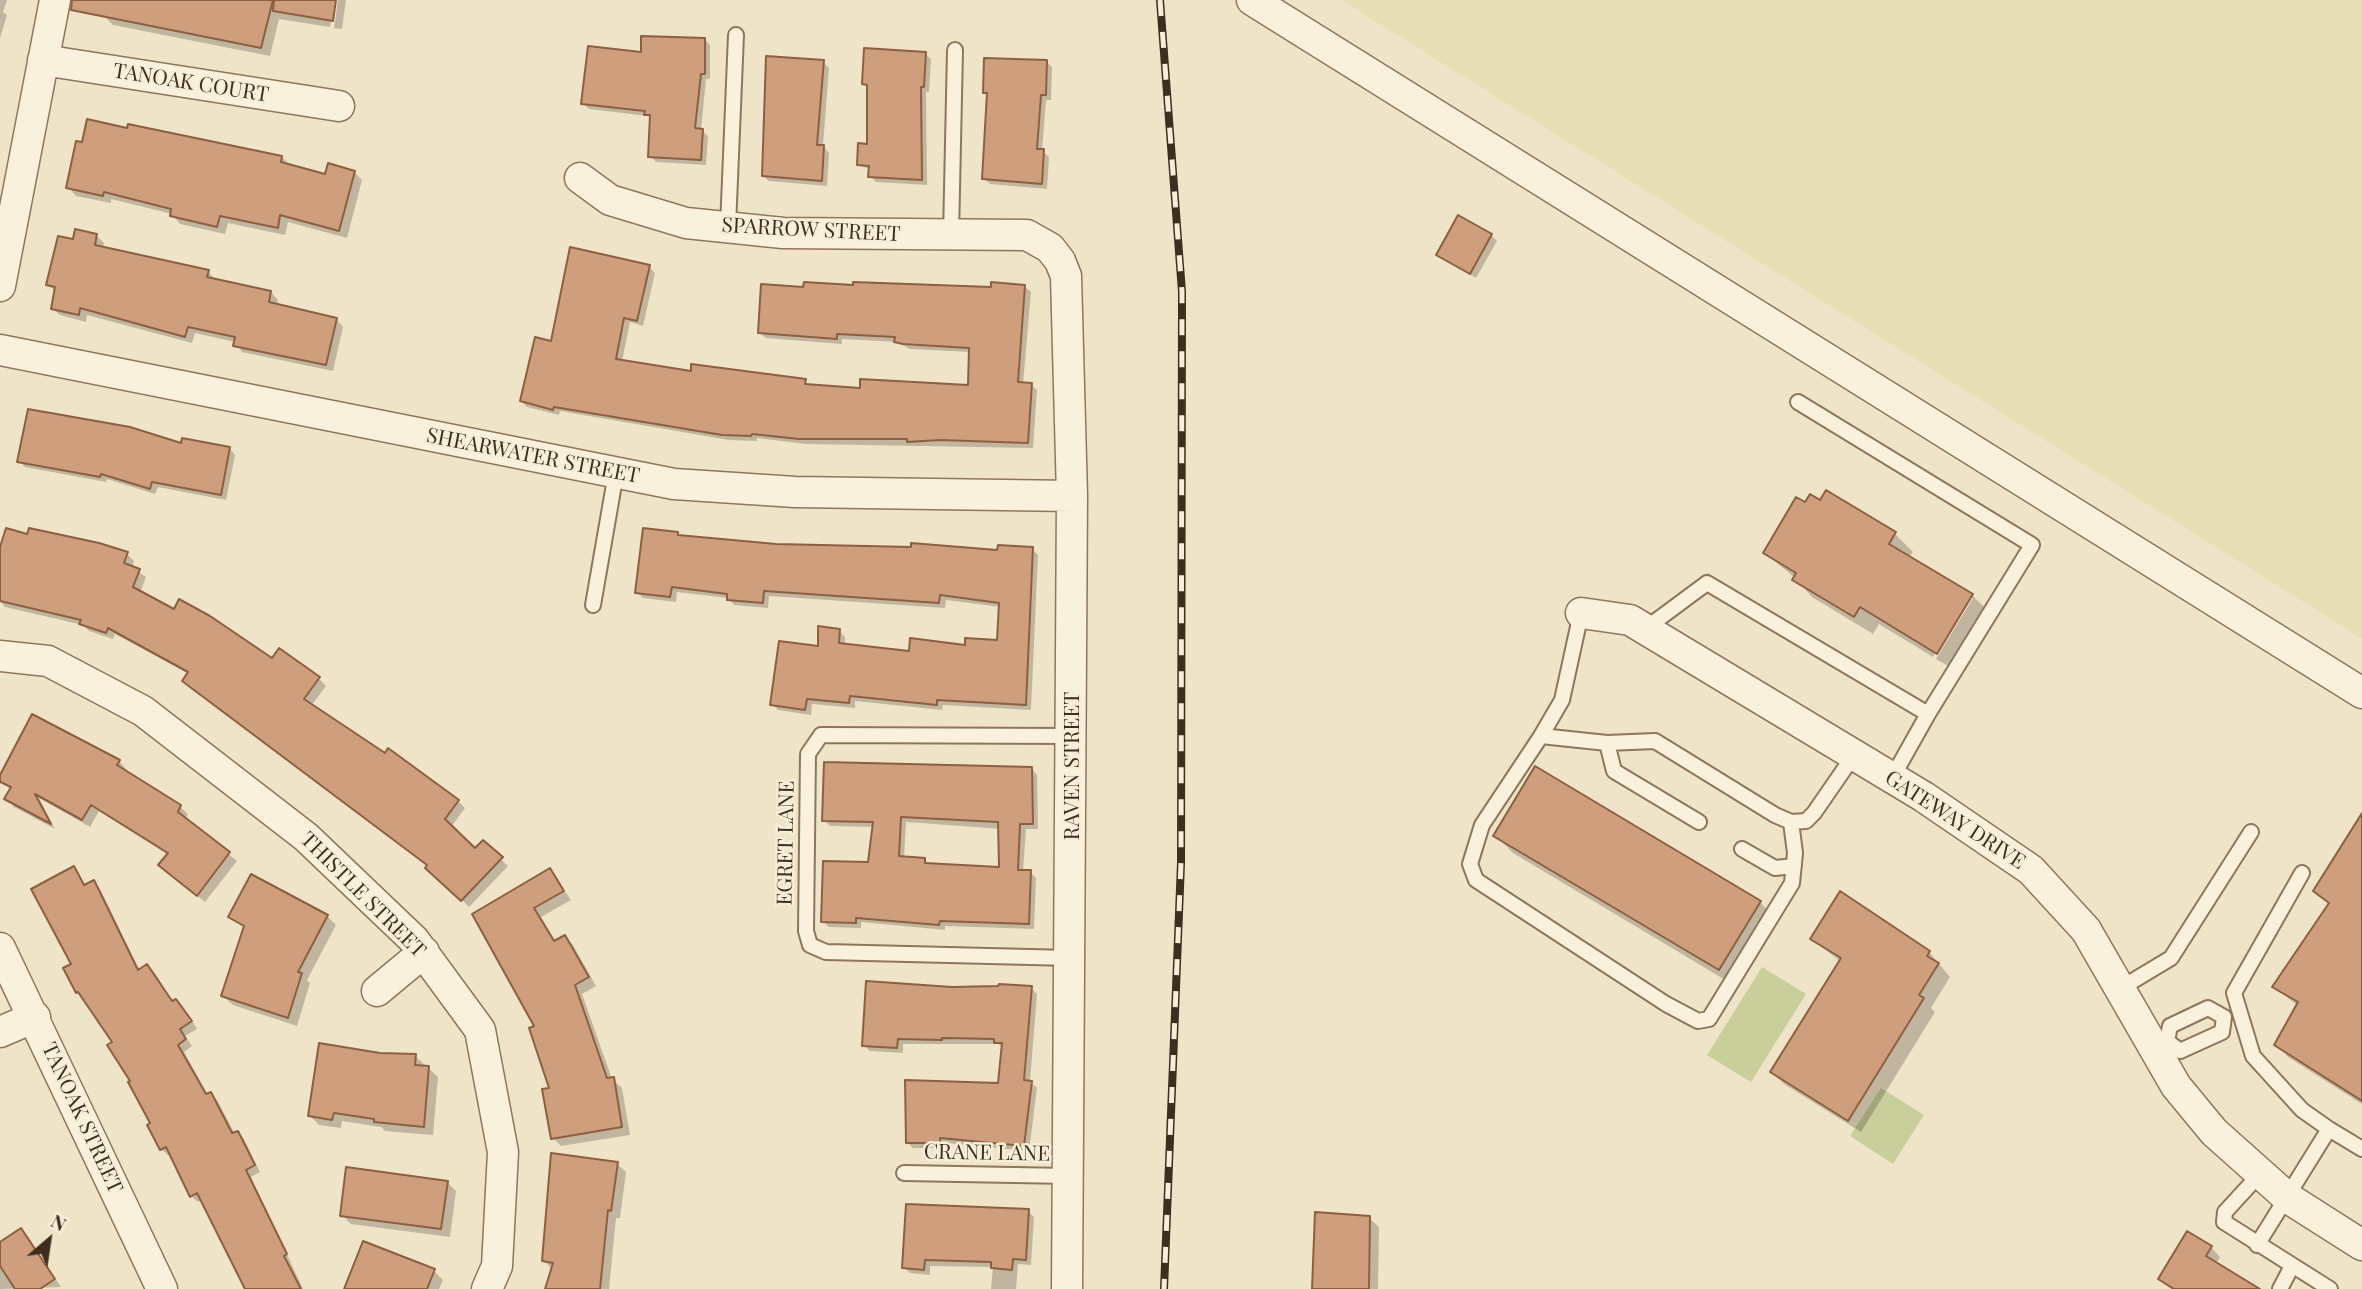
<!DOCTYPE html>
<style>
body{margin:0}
#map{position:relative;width:2362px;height:1289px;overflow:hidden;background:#f0e4c8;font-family:"Playfair Display",serif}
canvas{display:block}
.north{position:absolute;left:14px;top:1205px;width:70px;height:70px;-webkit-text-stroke:5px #f7eed8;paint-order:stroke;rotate:29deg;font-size:19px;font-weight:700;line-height:28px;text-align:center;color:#3d2e20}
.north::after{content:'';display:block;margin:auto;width:24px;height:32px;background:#3d2e20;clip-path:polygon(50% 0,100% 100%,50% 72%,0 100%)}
</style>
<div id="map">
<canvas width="2362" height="1289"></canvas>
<div class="north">N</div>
</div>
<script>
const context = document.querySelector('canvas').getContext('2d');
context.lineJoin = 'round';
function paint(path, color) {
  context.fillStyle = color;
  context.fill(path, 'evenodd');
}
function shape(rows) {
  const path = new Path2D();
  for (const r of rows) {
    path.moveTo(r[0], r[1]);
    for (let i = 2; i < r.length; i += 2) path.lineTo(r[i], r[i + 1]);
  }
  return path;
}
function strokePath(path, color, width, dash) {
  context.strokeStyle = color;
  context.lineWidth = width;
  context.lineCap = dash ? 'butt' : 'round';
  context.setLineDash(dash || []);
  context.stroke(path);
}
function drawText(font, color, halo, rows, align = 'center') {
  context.font = font + ' "Playfair Display",serif';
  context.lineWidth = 5;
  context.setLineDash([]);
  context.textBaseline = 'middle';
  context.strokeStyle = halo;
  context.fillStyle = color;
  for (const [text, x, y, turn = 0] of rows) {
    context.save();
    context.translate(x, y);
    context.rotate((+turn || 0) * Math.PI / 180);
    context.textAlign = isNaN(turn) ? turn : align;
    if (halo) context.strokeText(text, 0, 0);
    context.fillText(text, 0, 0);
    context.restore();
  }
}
const farmland = shape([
 [1341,0,2362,0,2362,639,2339,624]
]);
const green = shape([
 [1762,967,1806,994,1751,1082,1707,1055],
 [1881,1088,1924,1115,1893,1164,1850,1136]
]);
const shadow = shape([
 [0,0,7,0,3,12,7,15,0,38],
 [107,0,335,0,330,27,279,19,270,56,113,25,104,16],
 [338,0,346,0,342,29,334,28],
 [705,39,710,45,710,79,706,79,701,130,708,136,706,165,656,162,650,156,652,119,648,116,589,109,583,103,642,54],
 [925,54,931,59,929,92,926,92,927,185,876,182,870,176,870,170,859,164,869,146,869,89,864,84],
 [1046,61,1052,67,1051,100,1046,100,1042,151,1049,157,1047,189,990,184,984,178,989,96,985,92],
 [823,62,829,68,823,146,829,153,827,186,769,181,763,176],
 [282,157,291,166,326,176,354,172,362,180,347,238,288,222,285,235,228,223,225,234,180,224,172,214,111,199,111,203,76,196,68,187],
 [1491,235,1497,241,1476,278,1438,255],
 [97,236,104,243,103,248,208,271,215,280,271,292,278,300,277,306,336,319,343,327,333,371,242,352,235,342,195,333,192,343,87,315,86,322,60,315,52,308,56,292,48,284,74,242],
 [649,267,655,273,643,326,630,322,622,361,692,373,805,381,810,386,862,390,969,387,971,352,910,349,897,342,842,339,842,344,766,338,760,333,805,289,1025,287,1031,292,1023,384,1031,385,1037,390,1033,448,806,444,757,438,757,441,729,440,560,411,559,415,527,407,521,401,552,343],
 [182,445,230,449,235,455,226,500,158,487,155,494,107,479,106,482,25,467,19,461],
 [678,534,681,537,776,546,999,552,1032,549,1038,555,1031,710,943,705,942,710,855,701,855,708,812,704,811,715,778,710,772,704,820,648,839,631,845,637,845,645,910,653,966,647,999,641,1001,607,946,600,945,608,769,596,768,608,734,605,728,598,677,592,676,602,643,598,637,592],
 [1895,534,1913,552,1909,558,1972,595,1990,613,1955,670,1936,659,1973,598,1969,598,1933,657,1879,624,1873,634,1812,597,1795,578,1765,553],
 [28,537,127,554,134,561,132,568,146,577,140,593,273,661,318,678,326,686,311,706,385,755,389,750,458,801,465,808,451,827,475,851,483,842,508,866,469,907,429,866,191,689,184,681,189,674,115,634,113,639,89,631,83,625,5,607,0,601,0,553],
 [119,761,126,769,125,772,180,807,188,814,185,819,237,861,205,902,160,865,168,855,99,811,90,827,39,798,55,829,14,807,7,799,11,790,0,780],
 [1032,769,1037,775,1038,829,1026,829,1023,872,1030,872,1036,878,1034,929,945,926,945,930,861,922,861,928,829,927,823,921,870,864,874,827,830,826,824,820],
 [906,822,1002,829,1000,868,929,865,924,860,904,858],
 [2362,817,2362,1104,2288,1057,2276,1044,2297,1005,2274,987,2330,905,2315,891],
 [1495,835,1760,902,1777,920,1737,987,1513,853],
 [74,868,86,886,93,883,100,889,140,971,147,966,154,972,174,1003,176,1001,183,1007,197,1029,185,1036,192,1046,184,1052,208,1095,211,1094,217,1100,235,1134,238,1133,244,1139,260,1172,251,1177,303,1289,246,1289,203,1200,198,1202,191,1196,171,1154,168,1155,161,1149,114,1042,77,992,74,964],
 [550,870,571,900,541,917,556,942,565,937,573,945,596,986,582,994,612,1079,622,1088,630,1135,561,1146,553,1138,552,1089,537,1027,474,915],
 [1841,894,1929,952,1950,977,1931,1008,1935,1012,1861,1132,1784,1084,1772,1072,1841,962,1812,939],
 [327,916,336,925,307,980,310,983,297,1026,233,1005,223,996,245,929,231,917],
 [1031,988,1037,994,1030,1082,1037,1088,1029,1151,945,1143,945,1148,913,1148,907,1142,999,1085,1004,1048,998,1044,903,1044,903,1053,870,1051,864,1045,952,989],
 [415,1056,438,1077,433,1135,385,1131,381,1127,342,1121,341,1128,319,1125,310,1116],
 [617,1164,626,1172,620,1218,616,1218,609,1289,547,1289,553,1270,544,1261],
 [447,1182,456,1191,450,1237,351,1224,342,1215],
 [1028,1211,1034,1217,1031,1265,1018,1264,1016,1289,991,1289,993,1267,930,1266,930,1275,910,1273,904,1268],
 [1369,1218,1379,1227,1378,1289,1314,1289],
 [21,1230,28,1237,61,1287,0,1289,0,1244],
 [2211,1247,2220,1257,2216,1264,2252,1289,2171,1289,2160,1278],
 [434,1271,443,1280,439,1289,348,1289]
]);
const building = shape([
 [72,0,273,0,261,48,71,10,72,0],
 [274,0,336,0,333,21,273,11,274,0],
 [641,36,705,38,705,74,701,74,695,128,703,129,701,160,648,157,650,115,644,115,645,111,581,104,588,46,641,52,641,36],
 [864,48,926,52,924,87,921,87,922,180,868,177,869,166,857,165,858,143,867,144,867,85,862,84,864,48],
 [766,56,824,60,817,145,824,145,822,181,762,176,766,56],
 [984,58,1047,60,1046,95,1041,95,1037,149,1044,149,1042,184,982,179,987,93,983,93,984,58],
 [87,119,127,128,128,124,282,156,281,162,325,174,328,163,355,171,339,231,280,215,278,228,220,216,217,227,170,216,171,209,104,192,103,196,66,188,76,141,82,142,87,119],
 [1458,215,1492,234,1470,274,1436,255,1458,215],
 [75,229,97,234,95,245,209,270,207,277,271,291,269,302,337,318,326,365,233,346,235,337,188,327,185,337,80,308,79,315,51,309,55,287,46,285,58,236,73,239,75,229],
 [570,247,650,265,637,321,624,318,616,359,691,371,691,364,806,379,805,384,860,388,860,379,968,385,969,348,903,344,894,342,895,337,837,334,837,339,758,333,761,284,803,287,804,282,853,285,853,282,991,287,991,282,1025,285,1018,382,1032,383,1028,443,940,440,907,442,907,439,799,439,752,434,751,436,722,435,554,407,553,410,520,401,535,337,551,341,570,247],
 [28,409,130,427,181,443,182,438,230,447,221,495,152,482,150,489,101,474,100,477,17,462,28,409],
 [1826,490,1896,532,1889,544,1973,594,1937,654,1860,607,1854,617,1792,580,1796,573,1763,553,1796,497,1805,502,1810,494,1820,500,1826,490],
 [6,528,27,534,29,528,99,543,128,552,124,563,140,569,133,587,174,609,179,599,210,616,272,658,279,648,320,677,304,699,385,753,388,748,459,800,445,819,475,848,483,840,503,857,461,901,425,868,427,865,182,681,188,672,108,628,106,633,79,624,81,620,0,601,0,547,6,528],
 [643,528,678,532,678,535,776,544,911,547,911,543,997,550,998,545,1033,547,1026,705,937,700,937,705,850,696,849,703,807,699,805,710,770,705,779,641,818,646,818,626,840,629,839,643,909,651,910,638,965,645,965,638,997,640,999,603,940,595,939,603,764,591,763,603,727,600,727,594,672,587,670,597,635,593,643,528],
 [32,714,120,760,117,765,181,805,178,812,230,852,197,896,158,865,168,853,91,805,82,820,35,794,51,824,4,799,11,787,0,782,0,775,32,714],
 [824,762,1032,767,1033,824,1020,824,1018,870,1031,870,1029,924,940,921,939,925,856,918,856,923,821,922,823,861,868,862,873,822,822,821,824,762],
 [901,817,998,822,999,867,925,863,925,858,899,856,901,817],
 [1535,766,1761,901,1719,970,1493,836,1535,766],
 [2362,813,2362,1101,2274,1045,2298,1002,2272,987,2329,903,2313,891,2362,813],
 [74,866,84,885,94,880,138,970,147,964,172,1001,176,999,192,1021,180,1029,186,1039,178,1045,206,1094,211,1092,232,1133,238,1131,255,1165,246,1170,287,1254,284,1256,301,1289,245,1289,197,1193,190,1197,166,1147,160,1150,147,1125,150,1123,128,1082,130,1081,107,1045,112,1042,78,992,76,993,63,968,71,964,31,889,74,866],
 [550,868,564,891,534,908,554,941,565,935,589,977,575,985,607,1078,614,1077,622,1127,551,1139,542,1089,549,1088,529,1028,534,1026,472,914,550,868],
 [251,874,328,915,298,972,302,973,288,1018,221,996,244,926,228,917,251,874],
 [1840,891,1930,951,1927,956,1939,963,1919,995,1924,998,1848,1121,1770,1072,1841,958,1810,939,1840,891],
 [866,981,952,987,998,986,999,984,1032,986,1024,1080,1032,1081,1024,1146,940,1138,940,1143,906,1143,905,1080,998,1083,1002,1043,994,1043,994,1039,942,1038,942,1040,898,1039,897,1048,862,1046,866,981],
 [319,1043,380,1053,416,1054,415,1065,429,1066,424,1127,374,1122,374,1119,334,1113,332,1120,308,1116,319,1043],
 [551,1153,618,1162,611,1211,608,1210,600,1289,545,1289,553,1263,542,1261,551,1153],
 [346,1167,448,1181,441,1229,340,1216,346,1167],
 [906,1204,1029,1209,1026,1260,1013,1259,1012,1270,991,1268,991,1262,925,1260,924,1270,902,1268,906,1204],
 [1315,1212,1370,1216,1369,1289,1312,1289,1315,1212],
 [21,1228,55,1279,40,1289,15,1289,0,1266,0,1242,21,1228],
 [2187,1231,2212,1246,2206,1256,2260,1289,2174,1289,2158,1279,2187,1231],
 [363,1241,435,1269,427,1289,344,1289,363,1241]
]);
const service = shape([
 [728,227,736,35],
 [951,236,955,50],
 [1798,402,2032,545,1928,714],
 [593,605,616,473],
 [1645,629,1707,583,1928,714,1892,778],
 [1541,736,1562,700,1581,613],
 [1607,743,1614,771,1699,822],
 [1791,822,1795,853,1792,883,1709,1019,1698,1021,1666,1004,1476,880,1470,864,1482,825,1541,736,1607,743,1655,741,1775,815,1791,822,1806,821,1814,813,1854,755],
 [1742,849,1775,868,1794,866],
 [2302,873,2234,993,2253,1056,2302,1110,2329,1129],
 [1071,958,826,952,810,945,806,931,808,754,821,735,1073,736],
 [2121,988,2171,958,2251,832],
 [2167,1041,2180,1051,2222,1032,2224,1017],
 [2167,1041,2170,1026,2208,1008,2224,1017],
 [904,1173,1069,1176],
 [2259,1175,2225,1212,2224,1222,2330,1289],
 [2257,1245,2329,1129,2362,1149],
 [2280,1289,2292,1266]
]);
const minor = shape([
 [1252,0,2362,693],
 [43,60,339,106],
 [580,178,610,200,686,223,783,233,1027,235,1050,248,1060,261,1066,276,1072,496,1067,1289],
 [0,286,55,0],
 [0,350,674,484,795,492,1072,496],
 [1581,613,1630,620,1924,797,2031,870,2086,930,2176,1086,2214,1132,2288,1198,2362,1245],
 [0,656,48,661,143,711,306,837,414,940,480,1030,503,1152,497,1266,487,1289],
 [0,948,162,1289],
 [377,991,424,952],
 [0,1032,35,1017]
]);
const rail = shape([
 [1160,0,1182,292,1181,863,1164,1289]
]);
const streetNames = [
 ["TANOAK COURT",191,83,9],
 ["SPARROW STREET",811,230,3],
 ["SHEARWATER STREET",533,456,11],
 ["RAVEN STREET",1072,766,-90],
 ["GATEWAY DRIVE",1955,820,33],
 ["EGRET LANE",786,843,-89],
 ["THISTLE STREET",363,895,45],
 ["TANOAK STREET",82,1118,65],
 ["CRANE LANE",987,1153,1]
];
paint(farmland, '#e6deb5');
paint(green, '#c9cf9b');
paint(shadow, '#0003');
paint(building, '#cf9f7d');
strokePath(building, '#8d5f41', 2);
strokePath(service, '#8d765c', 18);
strokePath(minor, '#8d765c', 33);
strokePath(service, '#faf1dc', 14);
strokePath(minor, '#faf1dc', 30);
strokePath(rail, '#3d2e20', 8);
strokePath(rail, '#f7eed8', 5, [16]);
drawText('21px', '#3d2e20', '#f7eed8', streetNames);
</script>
